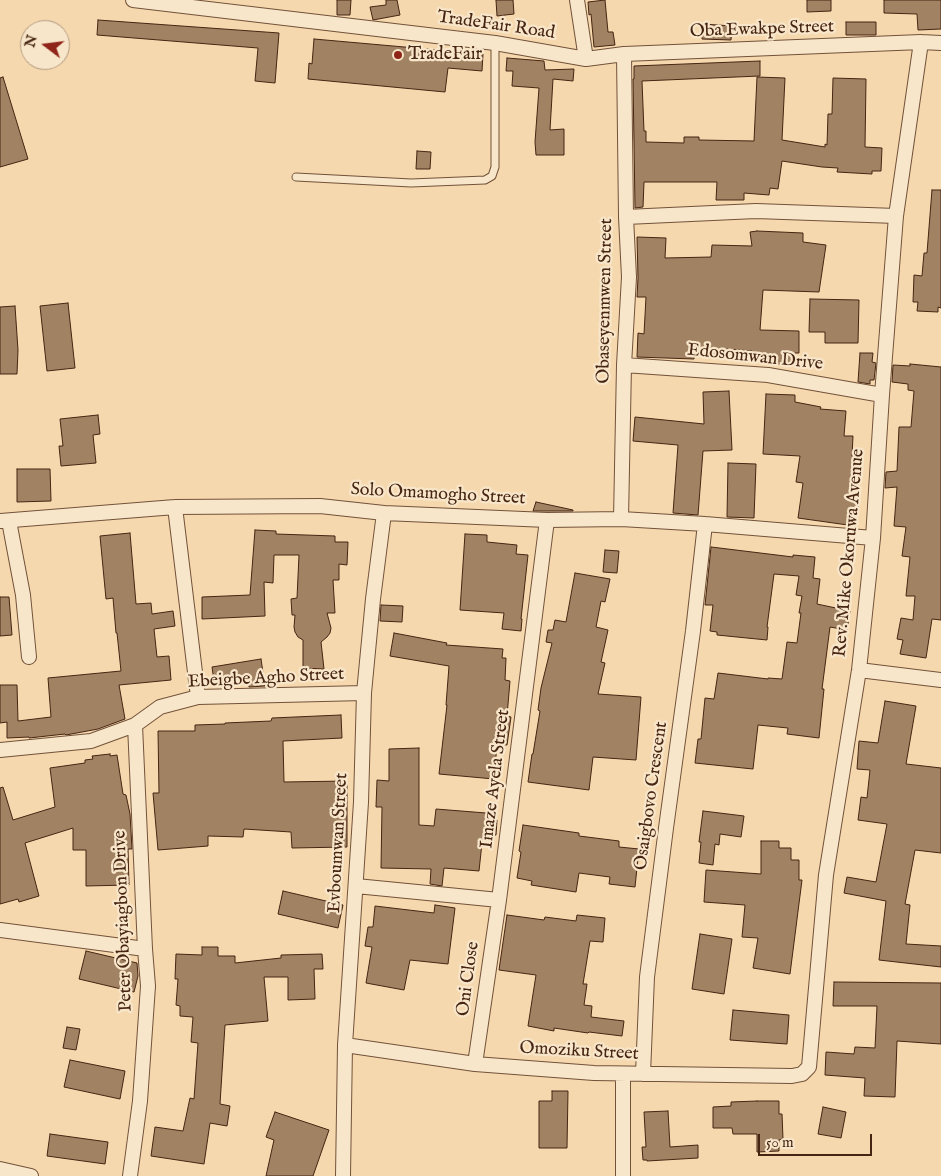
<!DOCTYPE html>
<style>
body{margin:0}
#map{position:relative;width:941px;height:1176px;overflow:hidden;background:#f5d8ae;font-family:"IM FELL English",serif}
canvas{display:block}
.north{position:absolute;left:20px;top:20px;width:50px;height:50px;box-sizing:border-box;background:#f8e6ca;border:1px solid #b19980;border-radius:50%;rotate:285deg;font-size:14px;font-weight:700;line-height:20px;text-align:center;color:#462512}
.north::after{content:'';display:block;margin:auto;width:18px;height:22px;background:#8f2418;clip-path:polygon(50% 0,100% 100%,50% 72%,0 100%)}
.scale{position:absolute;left:758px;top:1134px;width:114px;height:22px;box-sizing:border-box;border:2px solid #462512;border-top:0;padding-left:6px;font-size:15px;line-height:18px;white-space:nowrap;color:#462512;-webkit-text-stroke:4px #f8e6ca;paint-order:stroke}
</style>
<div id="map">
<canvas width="941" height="1176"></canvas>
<div class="north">N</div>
<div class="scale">50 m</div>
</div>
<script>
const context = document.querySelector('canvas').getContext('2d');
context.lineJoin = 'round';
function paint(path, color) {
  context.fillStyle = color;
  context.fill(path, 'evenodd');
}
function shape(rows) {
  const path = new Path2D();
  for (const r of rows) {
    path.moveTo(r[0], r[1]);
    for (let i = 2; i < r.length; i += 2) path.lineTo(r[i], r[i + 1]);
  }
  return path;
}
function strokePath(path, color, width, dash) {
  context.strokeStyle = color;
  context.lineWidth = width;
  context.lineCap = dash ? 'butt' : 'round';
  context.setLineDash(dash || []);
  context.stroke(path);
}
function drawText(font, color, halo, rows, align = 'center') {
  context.font = font + ' "IM FELL English",serif';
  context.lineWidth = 4.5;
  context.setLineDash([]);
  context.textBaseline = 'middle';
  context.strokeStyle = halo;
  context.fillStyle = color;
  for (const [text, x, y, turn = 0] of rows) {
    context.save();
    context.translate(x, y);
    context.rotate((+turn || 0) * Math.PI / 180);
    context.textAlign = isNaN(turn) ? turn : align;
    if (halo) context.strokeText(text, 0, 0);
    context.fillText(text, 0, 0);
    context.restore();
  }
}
const building = shape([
 [337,0,351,0,350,15,337,15,337,0],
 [386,0,397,0,400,15,373,20,370,7,386,5,386,0],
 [496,0,513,0,514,14,497,16,496,0],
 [605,0,608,32,613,32,615,45,594,47,591,14,589,15,588,2,605,0],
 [807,0,831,0,831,11,807,12,807,0],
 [884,0,941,0,941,29,918,30,917,14,884,13,884,0],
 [98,20,279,33,275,83,255,81,258,48,97,35,98,20],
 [846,22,876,22,876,35,846,35,846,22],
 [703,24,732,26,731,40,702,39,703,24],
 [314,39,483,54,482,71,448,68,445,92,308,79,309,63,312,64,314,39],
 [507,58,544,61,545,70,574,69,573,81,553,79,550,130,564,129,564,155,536,155,535,142,539,88,512,86,513,71,506,71,507,58],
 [760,61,760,76,642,81,644,131,646,131,646,142,684,143,684,137,699,137,699,140,754,141,757,77,785,78,782,140,825,147,825,144,827,145,828,114,832,114,833,78,866,79,865,147,882,148,881,171,872,171,872,174,837,172,838,168,822,167,782,161,778,189,770,188,769,195,744,193,744,200,716,200,717,182,644,182,643,207,635,208,633,79,634,79,634,66,760,61],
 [3,77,28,159,0,167,0,78,3,77],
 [417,151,431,152,430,169,416,169,417,151],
 [932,190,941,190,941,308,938,307,938,312,917,311,918,302,913,302,914,275,922,276,924,253,927,253,932,190],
 [757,231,803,233,803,242,826,245,819,292,763,290,760,330,799,331,799,353,795,353,795,364,777,364,777,356,752,354,752,351,725,349,724,356,711,355,711,356,694,355,694,359,637,357,638,333,644,334,646,297,637,297,638,278,637,237,666,238,665,258,711,257,712,245,752,246,750,232,757,231],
 [810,299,859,300,858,343,825,343,825,332,809,332,810,299],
 [68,303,75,368,47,371,40,306,68,303],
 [15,306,18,350,17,374,0,374,0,307,15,306],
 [860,353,873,353,872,362,876,363,874,380,870,380,870,384,858,382,860,353],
 [910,364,941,367,941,620,932,619,926,658,900,654,903,640,897,639,901,618,913,620,915,596,906,596,910,557,902,556,906,527,894,526,897,487,885,488,886,472,897,471,899,427,911,427,914,391,908,390,908,384,892,382,893,365,910,366,910,364],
 [729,391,732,450,703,451,698,515,673,513,678,445,633,441,635,417,704,424,703,392,729,391],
 [766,394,795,395,795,402,821,407,820,409,846,411,844,436,853,436,852,456,859,458,852,499,859,500,855,526,798,518,803,483,796,482,800,456,763,454,766,394],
 [98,415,100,434,93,435,96,463,61,466,59,446,63,446,60,419,98,415],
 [728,463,756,464,754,518,727,517,728,463],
 [17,469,50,469,51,501,17,502,17,469],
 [536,502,573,510,573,511,533,511,536,502],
 [255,530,276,531,276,534,335,536,335,542,348,542,347,565,339,564,339,580,333,580,335,613,327,613,331,628,330,633,327,637,321,642,324,669,303,668,303,640,298,637,295,632,294,627,295,615,292,615,291,599,297,598,299,555,274,555,273,583,264,582,265,616,202,619,202,597,250,595,255,530],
 [130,533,136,604,151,603,152,614,173,611,175,626,154,629,157,657,169,656,171,680,119,685,125,719,98,729,66,735,65,734,29,738,29,737,7,738,7,722,0,723,0,685,17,685,18,721,51,717,48,678,121,671,117,633,116,633,113,598,106,599,100,536,130,533],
 [465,534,487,535,487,542,517,545,516,554,528,555,521,619,522,619,521,631,502,629,504,613,460,610,465,534],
 [711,547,793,557,793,555,815,557,813,578,820,579,817,604,850,611,847,630,830,627,822,689,824,689,819,738,787,734,788,728,758,725,753,769,695,763,698,739,701,739,705,698,714,699,718,673,768,679,768,678,782,679,787,642,797,643,801,613,799,613,802,596,796,595,799,576,774,574,767,627,768,627,767,640,717,635,717,632,710,631,713,605,705,605,711,547],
 [605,550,619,551,617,573,603,572,605,550],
 [575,573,610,579,605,602,601,601,596,627,608,630,601,662,605,663,598,694,641,697,636,760,593,757,589,790,528,782,532,754,533,754,540,711,538,710,541,688,552,643,546,642,548,630,553,630,555,620,566,622,575,573],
 [0,597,9,597,12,635,0,636,0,597],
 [381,605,403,606,402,622,380,621,381,605],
 [394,633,447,643,446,645,503,649,502,658,506,658,505,680,510,681,507,716,511,717,507,745,497,744,494,779,439,774,447,705,446,705,449,666,390,656,394,633],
 [261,659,265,686,249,687,248,676,214,681,212,667,261,659],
 [885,701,916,706,906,764,941,768,941,853,915,850,905,904,910,905,906,944,941,946,941,967,879,960,886,901,844,893,847,877,876,882,887,824,858,820,861,797,867,798,870,770,857,769,859,741,878,743,885,701],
 [341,715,342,738,283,741,284,782,347,781,347,847,292,848,291,832,244,829,243,837,208,836,208,846,158,850,153,793,159,793,158,731,195,731,195,725,225,724,225,723,271,721,272,718,341,715],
 [419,748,419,825,434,826,436,809,486,813,486,819,497,820,496,835,485,835,484,843,482,843,479,871,444,868,442,886,430,884,431,869,381,868,382,807,376,807,377,780,389,781,389,749,419,748],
 [110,754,110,756,117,755,123,794,126,795,130,814,132,849,128,849,129,885,86,886,86,850,73,850,73,828,25,843,39,896,19,902,18,899,0,904,0,788,3,787,13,820,55,807,50,768,85,763,85,760,93,759,92,756,110,754],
 [703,811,744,816,741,837,720,834,719,845,715,844,713,865,699,863,701,842,699,842,703,811],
 [523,825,579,833,579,836,619,841,619,847,639,849,635,887,609,884,610,877,579,873,576,892,531,885,532,881,517,878,521,852,519,851,523,825],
 [761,841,779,841,779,848,791,848,791,860,799,860,799,880,802,880,790,974,753,968,758,938,742,937,745,905,704,902,706,870,761,874,761,841],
 [283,891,343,905,338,928,278,914,283,891],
 [435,905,455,908,448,964,410,960,404,990,366,983,372,947,365,946,368,927,373,927,375,906,434,913,435,905],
 [507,915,544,920,545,917,576,921,577,915,605,918,603,942,590,941,583,984,587,984,584,1005,592,1006,591,1017,624,1021,622,1036,589,1032,588,1033,554,1028,554,1031,528,1026,536,975,499,970,507,915],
 [700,934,732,939,724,994,692,989,700,934],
 [202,947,218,947,218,956,235,956,235,963,281,958,281,955,322,954,323,969,314,969,315,999,288,1000,288,977,264,977,268,1021,225,1025,220,1104,230,1106,227,1126,210,1123,204,1164,151,1156,155,1127,183,1131,190,1098,194,1099,198,1043,191,1042,193,1017,180,1016,180,1006,176,1005,178,979,175,979,176,954,202,955,202,947],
 [86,951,137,963,138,976,134,992,79,979,86,951],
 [834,982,941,983,941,1044,897,1041,895,1097,864,1096,865,1078,825,1075,826,1052,854,1054,855,1047,875,1048,877,1006,833,1006,834,982],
 [733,1010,789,1015,787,1044,730,1040,733,1010],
 [67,1027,80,1029,76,1050,63,1048,67,1027],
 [70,1060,125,1071,120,1099,64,1087,70,1060],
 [552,1091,568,1091,567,1148,539,1148,539,1101,552,1101,552,1091],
 [757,1101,779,1101,779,1114,782,1114,783,1139,779,1140,779,1151,757,1152,757,1134,733,1134,732,1128,713,1128,713,1107,731,1106,731,1102,757,1101],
 [823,1107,846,1112,841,1138,818,1134,823,1107],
 [668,1111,670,1147,698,1145,698,1158,647,1161,647,1160,643,1160,642,1147,646,1147,644,1112,668,1111],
 [275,1112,329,1130,313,1176,266,1176,274,1140,266,1137,275,1112],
 [50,1134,108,1142,105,1164,47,1156,50,1134]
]);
const lane = shape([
 [296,177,411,183,485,180,492,176,495,167,495,43]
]);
const street = shape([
 [133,0,495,43,586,59,624,54,921,42,941,43],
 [577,0,586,59],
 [626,217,756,211,896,216],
 [624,365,768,375,882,395],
 [175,507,198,697],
 [621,519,624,365,629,277,626,217,624,54],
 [0,521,175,507,320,506,384,513,547,520,621,519,705,524,873,538],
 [9,521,23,595,29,657],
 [859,670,941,680],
 [0,750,91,741,135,725,160,707,198,697,364,693],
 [356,886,499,900,547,520],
 [0,930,145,949],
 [345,1045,475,1064,594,1073,792,1076,802,1074,809,1067,826,875,859,670,873,538,882,395,896,216,921,42],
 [475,1064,499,900],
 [623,1074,623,1176],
 [643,1074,647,977,666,828,693,631,705,524],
 [0,1169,31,1176],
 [130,1176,140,1101,148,986,145,949,135,725],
 [343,1176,345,1045,361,802,364,693,373,599,384,513]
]);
const markers = [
 [398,55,5,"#8f2418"]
];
const streetNames = [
 ["TradeFair Road",496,26,8],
 ["Oba Ewakpe Street",762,30,-2],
 ["Obaseyenmwen Street",606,301,-89],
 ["Edosomwan Drive",755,358,6],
 ["Solo Omamogho Street",438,495,3],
 ["Rev. Mike Okoruwa Avenue",850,553,-85],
 ["Ebeigbe Agho Street",266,679,-3],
 ["Imaze Ayela Street",496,779,-83],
 ["Osaigbovo Crescent",652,796,-82],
 ["Evboumwan Street",339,843,-87],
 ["Peter Obayiagbon Drive",124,921,-92],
 ["Oni Close",469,979,-82],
 ["Omoziku Street",579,1052,3]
];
const poiNames = [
 ["TradeFair",408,55]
];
paint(building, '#a18263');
strokePath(building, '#462512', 1);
strokePath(lane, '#725239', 9);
strokePath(street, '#725239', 16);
strokePath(lane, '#f8e6ca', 7);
strokePath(street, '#f8e6ca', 14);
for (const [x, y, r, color] of markers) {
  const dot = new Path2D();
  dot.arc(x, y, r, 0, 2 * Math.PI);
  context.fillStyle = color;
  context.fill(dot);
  strokePath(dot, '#f8e6ca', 2);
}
drawText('18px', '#462512', '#f8e6ca', streetNames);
drawText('18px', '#462512', '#f8e6ca', poiNames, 'left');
</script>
